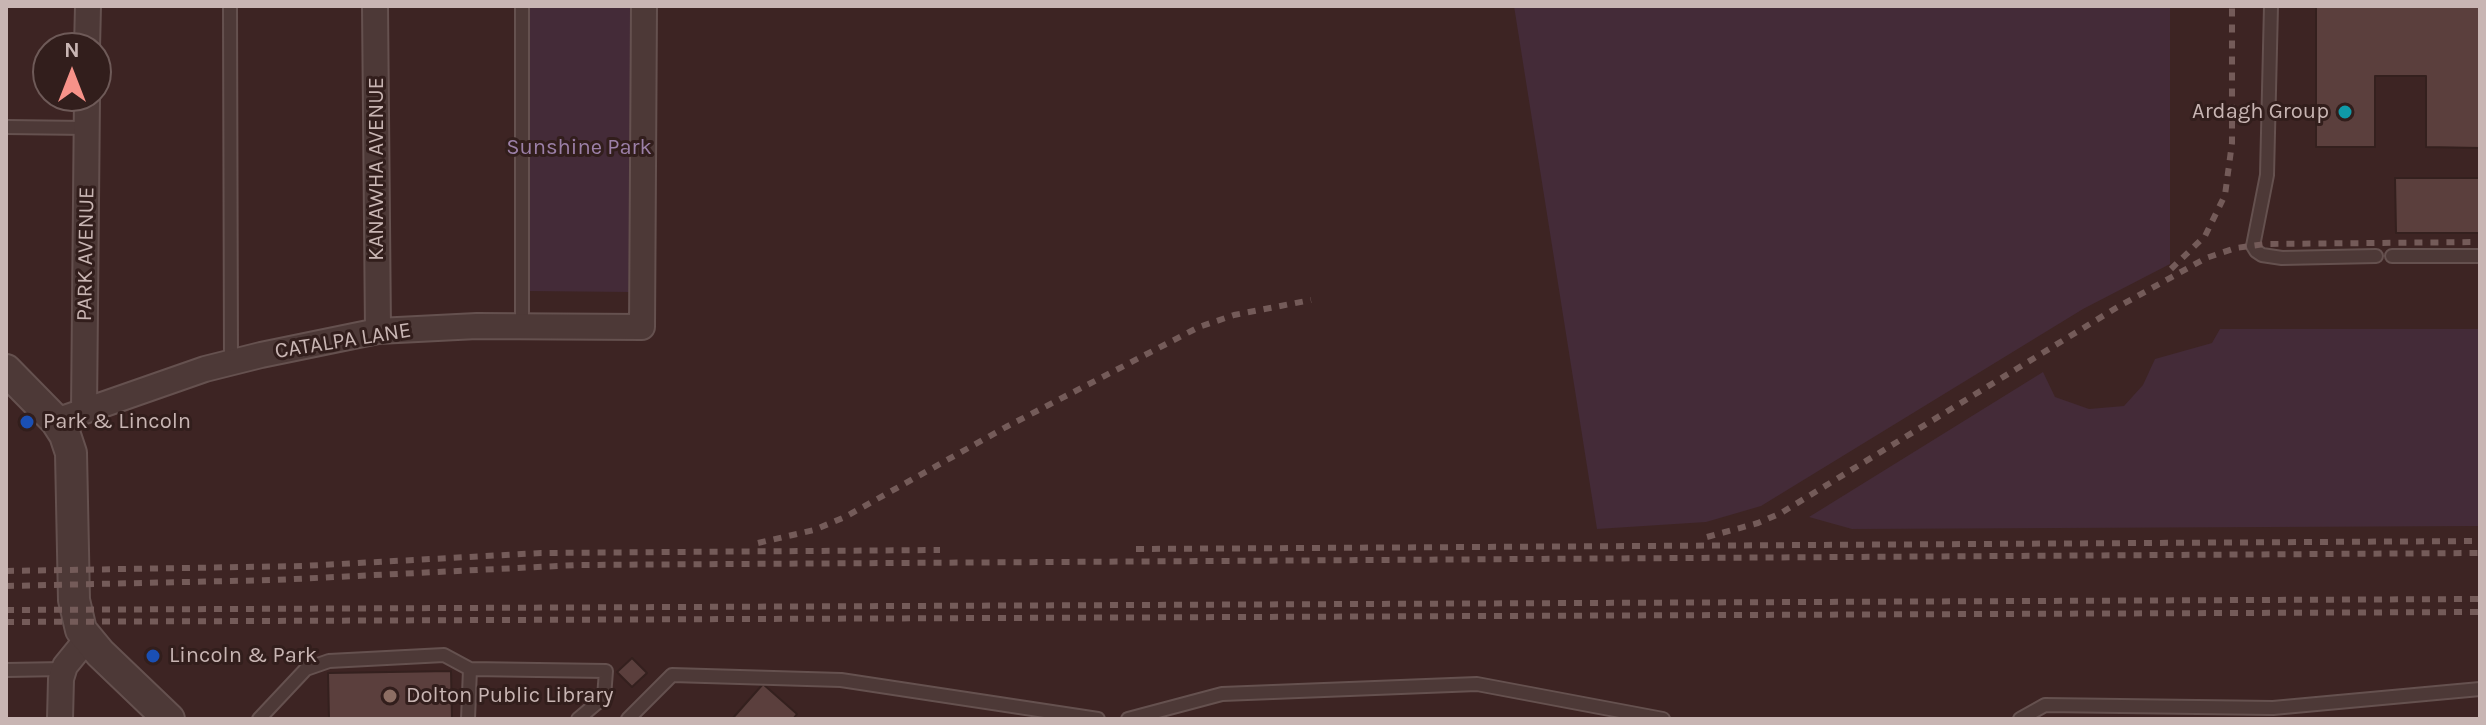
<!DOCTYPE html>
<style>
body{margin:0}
#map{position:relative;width:2486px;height:725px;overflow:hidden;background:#3d2423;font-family:Karla,sans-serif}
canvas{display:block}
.frame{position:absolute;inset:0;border:8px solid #c8b5b3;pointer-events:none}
.north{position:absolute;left:32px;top:32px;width:80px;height:80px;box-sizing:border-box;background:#321e1c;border:2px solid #6e5a58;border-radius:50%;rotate:0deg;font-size:22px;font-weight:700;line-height:32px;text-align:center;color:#c8b5b3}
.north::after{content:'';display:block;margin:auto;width:28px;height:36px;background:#f79289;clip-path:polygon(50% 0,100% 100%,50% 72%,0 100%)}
</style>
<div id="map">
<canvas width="2486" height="725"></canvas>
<div class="frame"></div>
<div class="north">N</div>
</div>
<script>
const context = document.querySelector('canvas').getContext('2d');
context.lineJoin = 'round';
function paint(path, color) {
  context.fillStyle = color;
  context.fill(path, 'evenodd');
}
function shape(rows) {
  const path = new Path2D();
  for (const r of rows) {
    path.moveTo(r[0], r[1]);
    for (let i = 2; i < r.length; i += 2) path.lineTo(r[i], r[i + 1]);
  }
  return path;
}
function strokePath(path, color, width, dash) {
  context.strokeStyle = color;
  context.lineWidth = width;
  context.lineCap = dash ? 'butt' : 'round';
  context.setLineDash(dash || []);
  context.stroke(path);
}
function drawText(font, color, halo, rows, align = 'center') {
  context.font = font + ' Karla,sans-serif';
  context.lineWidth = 6;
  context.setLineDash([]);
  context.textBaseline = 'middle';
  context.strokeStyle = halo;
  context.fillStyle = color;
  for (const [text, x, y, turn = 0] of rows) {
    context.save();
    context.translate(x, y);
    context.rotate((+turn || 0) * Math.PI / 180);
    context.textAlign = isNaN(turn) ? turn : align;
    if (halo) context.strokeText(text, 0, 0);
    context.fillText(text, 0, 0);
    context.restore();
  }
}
const green = shape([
 [528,6,630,6,631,292,527,291],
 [1514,6,2170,6,2170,264,2083,309,1761,506,1706,522,1597,529],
 [2220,329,2480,329,2480,526,1852,529,1809,517,2043,372,2055,397,2089,409,2124,406,2143,385,2155,359,2212,343]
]);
const building = shape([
 [2316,6,2480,6,2480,148,2426,147,2426,76,2375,76,2375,147,2316,147,2316,6],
 [2395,178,2480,178,2480,233,2396,233,2395,178],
 [632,658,647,673,632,687,617,672,632,658],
 [451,671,452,719,329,719,328,673,451,671],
 [763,684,797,714,793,719,732,719,763,684]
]);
const service = shape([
 [230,6,231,363],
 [522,6,522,326],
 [2271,6,2267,175,2253,246,2256,251,2262,255,2282,258,2376,256],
 [6,127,87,128],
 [2392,256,2480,256],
 [6,670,64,669],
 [259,719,306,669,329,661,444,655,470,669,606,671,604,697,578,719],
 [468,719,470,669],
 [628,719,672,675,841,680,1098,719],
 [1128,719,1222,694,1477,684,1663,719],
 [2020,719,2045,705,2273,708,2480,689]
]);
const minor = shape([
 [375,6,378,331],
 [87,48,88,6],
 [84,411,87,96],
 [56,421,205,369,261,355,378,331,477,326,642,327,644,6],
 [60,719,61,679,65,666,87,639]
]);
const tertiary = shape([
 [6,370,56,421,65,435,71,453,74,600,81,630,100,653,169,719]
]);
const rail = shape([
 [2171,269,2205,236,2225,195,2232,143,2232,6],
 [1707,537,1758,523,1781,513,2116,308,2206,258,2236,248,2265,244,2480,242],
 [758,543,814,530,845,517,1006,427,1199,327,1234,315,1311,300],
 [1136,549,2480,541],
 [6,571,303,566,541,553,940,550],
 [6,586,275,580,578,565,2480,553],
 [6,610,2480,599],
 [6,622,2480,612]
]);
const markers = [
 [2345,112,8,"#0f9aa8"],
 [27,422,8,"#1a4fb4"],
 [153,656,8,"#1a4fb4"],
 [390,696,8,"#8d6e63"]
];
const poiNames = [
 ["Ardagh Group",2329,112,"right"],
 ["Park & Lincoln",43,422],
 ["Lincoln & Park",169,656],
 ["Dolton Public Library",406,696]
];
const parkNames = [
 ["Sunshine Park",579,148]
];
const streetNames = [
 ["KANAWHA AVENUE",377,169,-90],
 ["PARK AVENUE",86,254,-89],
 ["CATALPA LANE",343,341,-9]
];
paint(green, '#442b38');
paint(building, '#5b3f3d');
strokePath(building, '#34201e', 2);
strokePath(service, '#65514f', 16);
strokePath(minor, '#65514f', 28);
strokePath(tertiary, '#65514f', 34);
strokePath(service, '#4d3937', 12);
strokePath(minor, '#4d3937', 24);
strokePath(tertiary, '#4d3937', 30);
strokePath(rail, '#745b59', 6, [8, 8]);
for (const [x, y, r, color] of markers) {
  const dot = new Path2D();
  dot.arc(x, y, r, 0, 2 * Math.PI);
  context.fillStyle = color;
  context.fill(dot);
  strokePath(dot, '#321e1c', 3);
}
drawText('22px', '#c8b5b3', '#321e1c', poiNames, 'left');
drawText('22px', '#9c80a8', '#321e1c', parkNames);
drawText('22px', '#c8b5b3', '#321e1c', streetNames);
</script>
